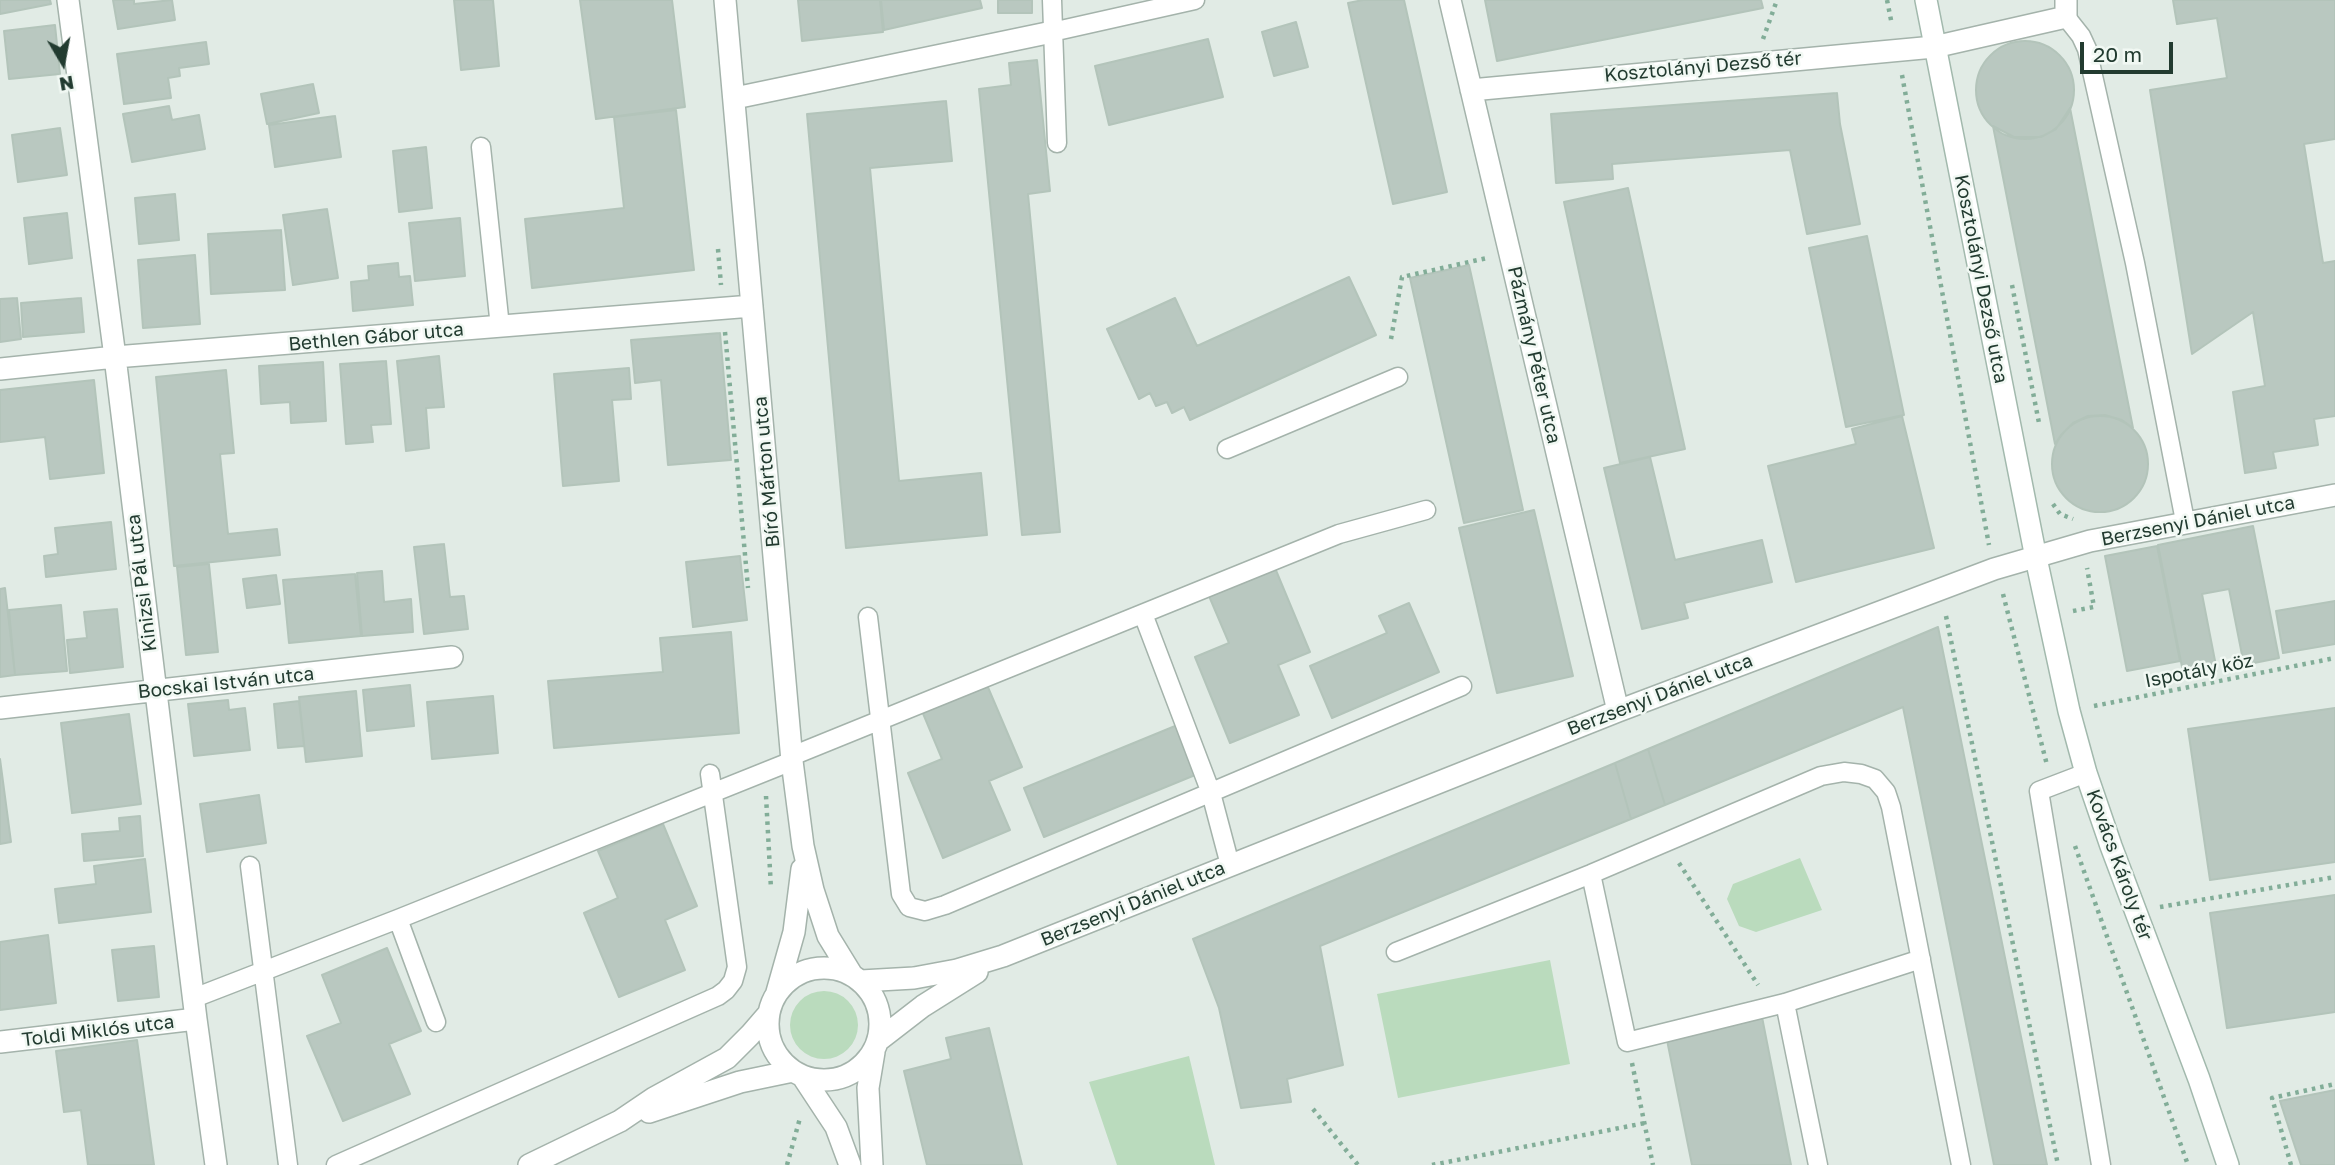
<!DOCTYPE html>
<meta charset="utf-8">
<style>
body{margin:0}
#map{position:relative;width:2335px;height:1165px;overflow:hidden;background:#e1ebe5;font-family:"Golos Text",sans-serif}
canvas{display:block}
.north{position:absolute;left:28px;top:28px;width:70px;height:70px;-webkit-text-stroke:5px #f1f8f3;paint-order:stroke;rotate:170deg;font-size:19px;font-weight:700;line-height:28px;text-align:center;color:#223b30}
.north::after{content:'';display:block;margin:auto;width:24px;height:32px;background:#223b30;clip-path:polygon(50% 0,100% 100%,50% 72%,0 100%)}
.scale{position:absolute;left:2080px;top:42px;width:93px;height:32px;box-sizing:border-box;border:4px solid #223b30;border-top:0;padding-left:9px;font-size:21px;line-height:24px;white-space:nowrap;color:#223b30;-webkit-text-stroke:5px #f1f8f3;paint-order:stroke}
</style>
<div id="map">
<canvas width="2335" height="1165"></canvas>
<div class="north">N</div>
<div class="scale">20 m</div>
</div>
<script>
const context = document.querySelector('canvas').getContext('2d');
context.lineJoin = 'round';
function paint(path, color) {
  context.fillStyle = color;
  context.fill(path, 'evenodd');
}
function shape(rows) {
  const path = new Path2D();
  for (const r of rows) {
    if (r.length === 3) {
      path.moveTo(r[0] + r[2], r[1]);
      path.arc(r[0], r[1], r[2], 0, 2 * Math.PI);
      continue;
    }
    path.moveTo(r[0], r[1]);
    for (let i = 2; i < r.length; i += 2) path.lineTo(r[i], r[i + 1]);
  }
  return path;
}
function strokePath(path, color, width, dash) {
  context.strokeStyle = color;
  context.lineWidth = width;
  context.lineCap = dash ? 'butt' : 'round';
  context.setLineDash(dash || []);
  context.stroke(path);
}
function drawText(font, color, halo, rows, align = 'center') {
  context.font = font + ' "Golos Text",sans-serif';
  context.lineWidth = 5;
  context.setLineDash([]);
  context.textBaseline = 'middle';
  context.strokeStyle = halo;
  context.fillStyle = color;
  for (const [text, x, y, turn = 0] of rows) {
    context.save();
    context.translate(x, y);
    context.rotate((+turn || 0) * Math.PI / 180);
    context.textAlign = isNaN(turn) ? turn : align;
    if (halo) context.strokeText(text, 0, 0);
    context.fillText(text, 0, 0);
    context.restore();
  }
}
const green = shape([
 [1800,858,1822,910,1756,932,1739,926,1727,899,1733,884],
 [1550,960,1570,1064,1398,1098,1377,994],
 [824,1025,34],
 [1189,1056,1215,1165,1117,1165,1089,1082]
]);
const building = shape([
 [0,0,50,0,51,4,0,14,0,0],
 [113,0,134,0,134,4,172,0,175,20,118,29,113,0],
 [454,0,493,0,499,66,461,70,454,0],
 [580,0,672,0,685,107,596,119,580,0],
 [798,0,880,0,883,32,802,41,798,0],
 [881,0,980,0,982,8,884,30,881,0],
 [998,0,1032,0,1032,13,998,13,998,0],
 [1363,0,1404,0,1447,192,1393,204,1348,3,1363,0],
 [1485,0,1761,0,1763,8,1497,61,1485,0],
 [2173,0,2335,0,2335,139,2304,144,2323,263,2335,261,2335,416,2314,419,2318,445,2273,452,2276,468,2245,473,2233,392,2265,386,2253,312,2192,354,2150,90,2227,78,2217,18,2177,24,2173,0],
 [1296,22,1308,67,1274,76,1262,32,1296,22],
 [55,25,60,74,9,79,4,31,55,25],
 [1208,39,1223,97,1109,125,1095,66,1208,39],
 [2025,90,49],
 [206,42,209,64,179,68,180,76,168,78,171,98,124,104,117,54,206,42],
 [1037,60,1050,191,1028,194,1060,532,1022,535,979,89,1011,85,1009,63,1037,60],
 [313,84,319,113,267,124,261,94,313,84],
 [1837,93,1840,124,1860,224,1807,234,1790,150,1612,164,1613,179,1556,183,1551,114,1837,93],
 [946,101,952,161,870,168,899,481,981,473,987,535,846,548,807,114,946,101],
 [169,106,172,120,199,115,205,149,132,162,123,114,169,106],
 [2070,108,2133,428,2122,420,2105,415,2088,416,2073,423,2061,435,2055,444,1993,126,2014,137,2041,137,2056,129,2070,108],
 [676,110,694,270,532,288,525,219,624,208,614,117,676,110],
 [335,116,341,157,275,167,269,125,335,116],
 [60,128,67,175,18,182,12,135,60,128],
 [426,147,432,208,399,212,393,151,426,147],
 [1628,188,1685,449,1620,463,1564,202,1628,188],
 [175,194,179,240,139,244,135,198,175,194],
 [327,209,338,278,293,285,283,215,327,209],
 [67,213,72,258,29,264,24,218,67,213],
 [460,218,465,276,415,281,409,223,460,218],
 [281,230,285,290,211,294,208,234,281,230],
 [1867,236,1904,415,1846,427,1809,248,1867,236],
 [195,255,200,324,143,328,138,260,195,255],
 [398,263,399,277,410,276,413,305,353,311,351,282,369,280,368,266,398,263],
 [1469,265,1523,510,1464,523,1410,278,1469,265],
 [1349,277,1376,335,1190,420,1184,407,1172,413,1167,402,1156,406,1150,393,1139,399,1107,329,1175,298,1197,346,1349,277],
 [17,298,21,339,0,342,0,299,17,298],
 [81,298,84,332,23,337,21,303,81,298],
 [720,333,731,460,668,465,661,380,635,383,631,340,720,333],
 [439,356,444,407,426,408,429,448,406,451,397,361,439,356],
 [386,361,391,424,371,425,373,442,346,444,340,364,386,361],
 [323,362,326,421,291,423,290,402,261,404,259,366,323,362],
 [629,368,631,399,612,400,619,481,563,486,554,374,629,368],
 [226,370,234,453,220,454,228,534,277,529,280,555,174,566,156,377,226,370],
 [94,380,104,473,50,479,45,437,0,442,0,390,94,380],
 [2100,464,48],
 [1902,416,1934,548,1796,582,1768,466,1856,444,1852,429,1902,416],
 [1650,457,1675,560,1762,540,1772,582,1684,603,1688,618,1642,629,1604,468,1650,457],
 [1534,510,1573,676,1497,693,1459,528,1534,510],
 [111,522,116,569,46,577,44,556,58,554,55,528,111,522],
 [2253,526,2279,658,2244,665,2229,589,2202,594,2217,671,2184,677,2158,545,2253,526],
 [444,544,450,597,464,596,468,629,424,634,414,547,444,544],
 [2157,546,2180,661,2127,671,2105,556,2157,546],
 [740,556,747,620,693,627,686,562,740,556],
 [209,564,218,652,186,655,177,567,209,564],
 [1275,568,1310,652,1278,665,1299,715,1230,743,1195,657,1229,643,1209,596,1275,568],
 [382,571,384,602,411,599,413,632,362,636,357,573,382,571],
 [355,574,361,636,289,643,283,580,355,574],
 [276,575,280,604,247,608,243,579,276,575],
 [5,588,15,675,0,677,0,589,5,588],
 [2335,601,2335,644,2283,653,2276,611,2335,601],
 [1409,603,1439,672,1332,718,1310,666,1387,633,1379,616,1409,603],
 [61,605,67,671,15,675,9,610,61,605],
 [117,609,123,667,70,673,67,640,87,638,84,612,117,609],
 [1938,627,2047,1165,1994,1165,1903,707,1665,805,1648,749,1938,627],
 [731,632,739,733,554,748,548,681,663,672,660,638,731,632],
 [410,685,414,726,367,731,363,690,410,685],
 [987,685,1022,767,989,781,1010,830,943,858,908,773,942,759,922,711,987,685],
 [356,691,362,756,306,762,299,697,356,691],
 [493,696,498,753,432,759,427,702,493,696],
 [228,700,229,710,245,708,250,750,194,756,188,704,228,700],
 [299,701,304,746,278,748,274,704,299,701],
 [2335,708,2335,862,2210,880,2188,729,2335,708],
 [129,714,141,804,72,813,61,723,129,714],
 [1180,724,1200,773,1044,837,1024,788,1180,724],
 [1648,749,1665,805,1631,819,1615,763,1648,749],
 [0,759,11,842,0,844,0,759],
 [1615,763,1631,819,1320,946,1343,1065,1287,1079,1291,1102,1241,1108,1219,1008,1193,939,1615,763],
 [259,795,266,843,207,852,200,804,259,795],
 [140,816,143,856,84,861,82,834,120,831,119,818,140,816],
 [663,824,697,906,665,920,685,970,619,997,584,913,618,898,598,851,663,824],
 [145,859,151,912,59,923,55,889,96,884,94,866,145,859],
 [2335,895,2335,1012,2227,1028,2210,913,2335,895],
 [48,935,56,1003,0,1010,0,942,48,935],
 [154,946,159,997,118,1001,112,950,154,946],
 [387,948,421,1031,389,1044,410,1094,343,1121,307,1036,341,1023,322,975,387,948],
 [1762,1017,1791,1165,1692,1165,1666,1035,1762,1017],
 [989,1028,1022,1165,927,1165,904,1071,951,1059,946,1038,989,1028],
 [137,1040,154,1165,88,1165,81,1110,64,1112,56,1051,137,1040],
 [2335,1090,2335,1165,2301,1165,2280,1101,2335,1090]
]);
const path = shape([
 [1887,0,1892,25],
 [1763,39,1777,0],
 [1902,75,1989,545],
 [718,249,721,285],
 [2012,285,2039,423],
 [725,332,748,588],
 [1391,339,1402,277,1487,258],
 [2053,504,2060,514,2073,519],
 [2003,594,2047,765],
 [2073,611,2094,607,2087,568],
 [1946,616,2058,1165],
 [2094,706,2335,658],
 [766,796,771,889],
 [2075,846,2188,1165],
 [1679,863,1758,985],
 [2160,907,2335,877],
 [1632,1063,1653,1165],
 [1313,1109,1358,1165],
 [787,1165,800,1118],
 [1432,1165,1645,1123],
 [2291,1165,2272,1098,2335,1084]
]);
const service = shape([
 [1052,0,1057,143],
 [2066,17,2081,36,2087,49,2135,263,2185,521],
 [1052,32,1195,0],
 [481,147,500,327],
 [1227,449,1398,377],
 [1143,614,1211,793,1230,865],
 [868,617,901,894,909,907,925,911,945,905,1462,686],
 [792,756,1339,534,1426,510],
 [2086,773,2039,791,2101,1165],
 [250,866,288,1165],
 [1591,874,1627,1042,1785,1003,1921,959],
 [398,919,436,1022],
 [1396,952,1591,874,1821,776,1844,772,1861,774,1875,779,1886,792,1891,807,1961,1165],
 [194,998,398,919,792,761],
 [1785,1003,1818,1165],
 [336,1165,718,996,726,990,733,981,737,967,710,774]
]);
const minor = shape([
 [68,0,115,357,196,1019,216,1165],
 [725,0,792,761,803,846,813,890,828,936,852,975],
 [1450,0,1618,711],
 [1471,90,1934,47,2066,17,2066,0],
 [735,98,1052,32],
 [0,369,115,357,752,306],
 [0,708,452,657],
 [824,1024,56],
 [861,981,914,978,957,970,1003,956,1618,711,1994,569,2090,541,2335,495],
 [777,992,794,932,802,869],
 [879,1040,923,1006,977,972],
 [0,1042,196,1019],
 [803,1077,836,1127,850,1165],
 [649,1112,740,1082,793,1071],
 [529,1165,620,1121,654,1098,727,1058,750,1035,769,1013],
 [872,1165,868,1088,874,1052]
]);
const secondary = shape([
 [1926,0,2036,558,2069,711,2086,773,2111,846,2199,1079,2228,1165]
]);
const streetNames = [
 ["Kosztolányi Dezső tér",1703,67,-5],
 ["Kosztolányi Dezső utca",1981,279,79],
 ["Bethlen Gábor utca",376,337,-5],
 ["Pázmány Péter utca",1534,355,77],
 ["Bíró Márton utca",767,472,-95],
 ["Berzsenyi Dániel utca",2198,521,-11],
 ["Kinizsi Pál utca",142,583,-97],
 ["Ispotály köz",2199,671,-11],
 ["Bocskai István utca",226,683,-6],
 ["Berzsenyi Dániel utca",1660,695,-21],
 ["Kovács Károly tér",2119,865,70],
 ["Berzsenyi Dániel utca",1133,904,-22],
 ["Toldi Miklós utca",98,1031,-7]
];
paint(green, '#badbbd');
paint(building, '#b9c8c0');
strokePath(building, '#b3c4ba', 2);
strokePath(service, '#a4b3ab', 21);
strokePath(minor, '#a4b3ab', 24);
strokePath(secondary, '#a2b9ad', 24);
strokePath(path, '#82ad98', 4.5, [3.5, 5]);
strokePath(service, '#fff', 18);
strokePath(minor, '#fff', 21);
strokePath(secondary, '#fff', 21);
drawText('19px', '#223b30', '#f1f8f3', streetNames);
</script>
